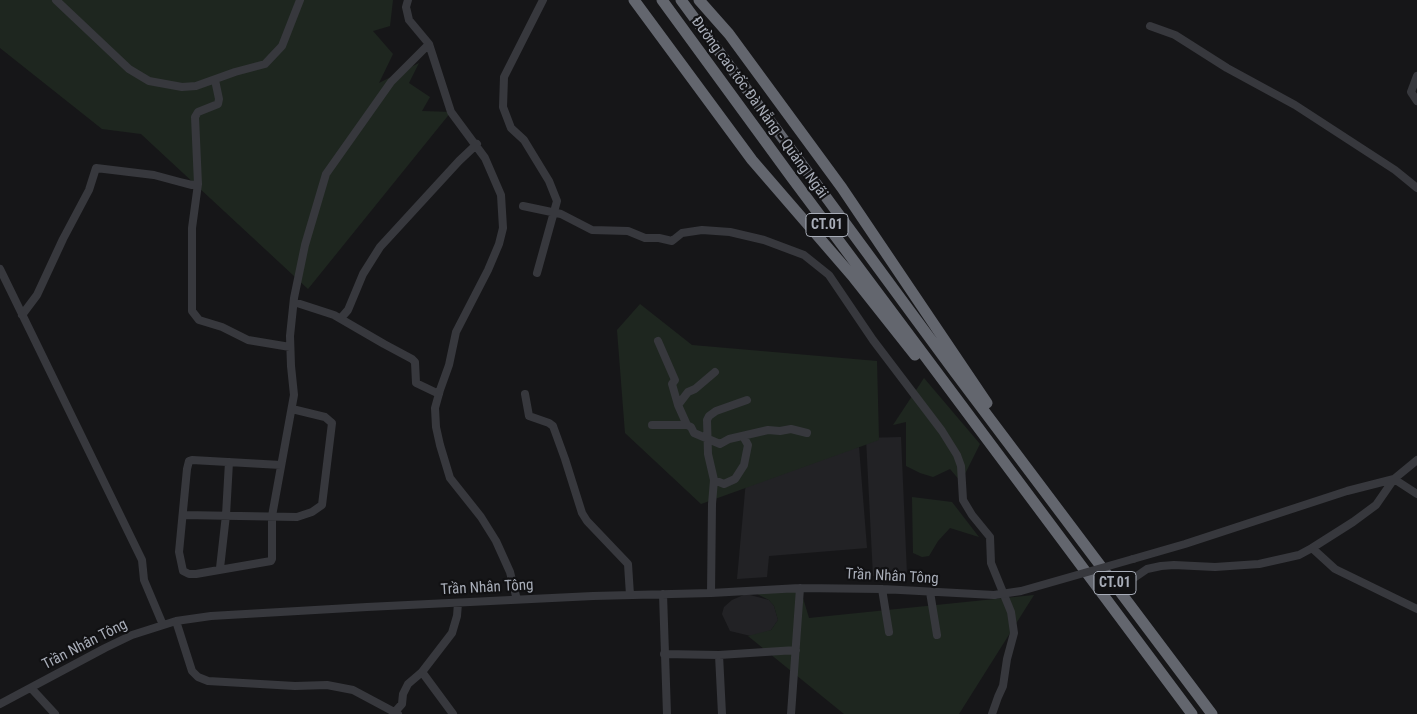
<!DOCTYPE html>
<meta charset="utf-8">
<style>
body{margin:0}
canvas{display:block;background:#161618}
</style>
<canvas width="1417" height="714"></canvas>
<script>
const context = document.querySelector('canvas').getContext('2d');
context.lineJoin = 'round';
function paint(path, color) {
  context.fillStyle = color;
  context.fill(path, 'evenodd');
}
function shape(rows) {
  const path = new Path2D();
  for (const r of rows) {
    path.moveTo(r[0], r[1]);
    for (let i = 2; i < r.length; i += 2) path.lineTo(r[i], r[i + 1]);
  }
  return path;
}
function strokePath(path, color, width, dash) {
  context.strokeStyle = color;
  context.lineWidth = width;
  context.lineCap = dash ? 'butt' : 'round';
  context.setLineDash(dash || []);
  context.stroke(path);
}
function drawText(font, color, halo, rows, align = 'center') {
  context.font = font + ' "Roboto Condensed",sans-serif';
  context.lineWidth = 4.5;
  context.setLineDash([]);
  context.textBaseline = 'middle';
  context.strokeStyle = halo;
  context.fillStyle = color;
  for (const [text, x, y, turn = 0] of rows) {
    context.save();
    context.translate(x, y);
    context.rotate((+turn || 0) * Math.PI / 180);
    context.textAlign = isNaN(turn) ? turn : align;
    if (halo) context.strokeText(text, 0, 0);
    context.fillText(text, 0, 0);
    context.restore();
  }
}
const built = shape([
 [901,437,907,575,873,576,866,438],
 [859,447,867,548,769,556,767,577,737,579,747,470],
 [746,594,769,600,774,606,778,620,771,630,755,637,730,631,722,614,724,607,732,600]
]);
const green = shape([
 [0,0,393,0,390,26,373,31,393,54,379,83,419,63,409,83,430,97,422,111,451,112,308,289,141,134,102,129,0,48],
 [640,304,692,345,877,361,879,440,701,504,625,433,617,330],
 [924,378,980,444,961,482,950,469,933,477,920,473,906,466,906,422,893,425],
 [912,497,952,502,979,537,950,528,938,541,929,556,922,557,913,553],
 [800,588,809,618,1034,595,959,714,844,714,748,636,771,630,778,620,774,606,769,600,757,594]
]);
const minor = shape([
 [56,0,129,69,149,81,182,87,196,86,235,72,265,64,282,46,300,0],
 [408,0,406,7,409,20,429,44,451,112,485,158,501,195,503,228,499,244,488,270,456,332,449,365,440,390,435,408,436,427,440,445,450,478,481,517,496,541,510,572,517,600],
 [1150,26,1175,35,1227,68,1295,105,1395,170,1417,188],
 [1417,76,1411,92,1417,101],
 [215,80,219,99,218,104,198,112,195,117,198,184,192,228,192,311,199,320,222,327,248,340,290,347],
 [523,206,561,214,592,230,628,231,645,238,659,238,672,241,682,233,702,230,730,232,764,240,804,255,829,275,873,340,942,431,957,455,961,466,963,500,972,515,990,537,991,563,1011,612,1014,633,1007,659,1003,686,998,697,992,714],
 [0,269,142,560,144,580,163,625],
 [537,273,557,201,549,181,524,140,511,128,503,107,504,77,543,0],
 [294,302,334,315,384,344,412,359,415,362,416,383,439,394],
 [22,315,37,295,63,239,89,190,96,168,154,175,180,182,192,185,198,184],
 [341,318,348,310,363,274,380,247,459,161,477,144],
 [658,341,675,380,672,384,678,405],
 [715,372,695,389,688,392,678,405,687,425,691,427,694,433,720,444,729,439,768,430,780,431,791,429,807,433],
 [525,394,529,416,549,423,553,426,565,459,582,513,587,521,628,564,630,595],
 [652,425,687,425],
 [281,465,192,460,189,461,187,469,179,552,183,571,189,574,196,574,271,561,272,559,272,516,294,395,291,366,290,336,294,298,305,245,326,174,391,82,429,44],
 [714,480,724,484,735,479,744,465,748,445,743,436],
 [1417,494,1394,479,1376,505,1353,522,1312,548,1335,569,1417,609],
 [183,515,297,517,312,512,322,505,332,423,325,417,292,409],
 [1133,559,1185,544,1347,491,1394,479,1417,460],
 [220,568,226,515,229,462],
 [1131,580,1147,569,1161,566,1174,565,1215,567,1259,564,1299,555,1312,548],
 [882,589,889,632],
 [930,592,937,635],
 [711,593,712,504,714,480,708,454,707,420,709,416,716,411,747,400],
 [663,594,667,714],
 [176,621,192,671,198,677,208,681,295,686,327,685,353,690,398,714],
 [664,654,719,655,796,650],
 [719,655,722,714],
 [422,672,453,714],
 [31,688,55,714],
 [0,704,105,648,132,635,176,621,211,616,367,607,593,596,711,593,800,588,882,589,994,595],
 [393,714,402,704,403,694,408,684,422,672,452,633,457,616,458,603],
 [791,714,800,588]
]);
const highway = shape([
 [634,0,752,160,854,278,915,355],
 [662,0,792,178,1192,714],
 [681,0,954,371,1212,714],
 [699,0,729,34,842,188,987,403]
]);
const minorBridge = shape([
 [994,595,1021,591,1133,559]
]);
const shields = [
 [827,225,42],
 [1115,583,42]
];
const shieldNames = [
 ["CT.01",827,225],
 ["CT.01",1115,583]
];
const streetNames = [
 ["Đường cao tốc Đà Nẵng - Quảng Ngãi",759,108,54],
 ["Trần Nhân Tông",892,577,3],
 ["Trần Nhân Tông",487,588,-3],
 ["Trần Nhân Tông",85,645,-27]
];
paint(built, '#222225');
paint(green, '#1e261f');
strokePath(minor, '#37383d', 8);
strokePath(highway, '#63666e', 11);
strokePath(minorBridge, '#37383d', 8);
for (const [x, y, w] of shields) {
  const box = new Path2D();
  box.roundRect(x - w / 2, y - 11.5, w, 23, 4);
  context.fillStyle = '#111113';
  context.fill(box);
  strokePath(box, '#a8adb8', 1);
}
drawText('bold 14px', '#a8adb8', null, shieldNames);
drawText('15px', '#a8adb8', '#111113', streetNames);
</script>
